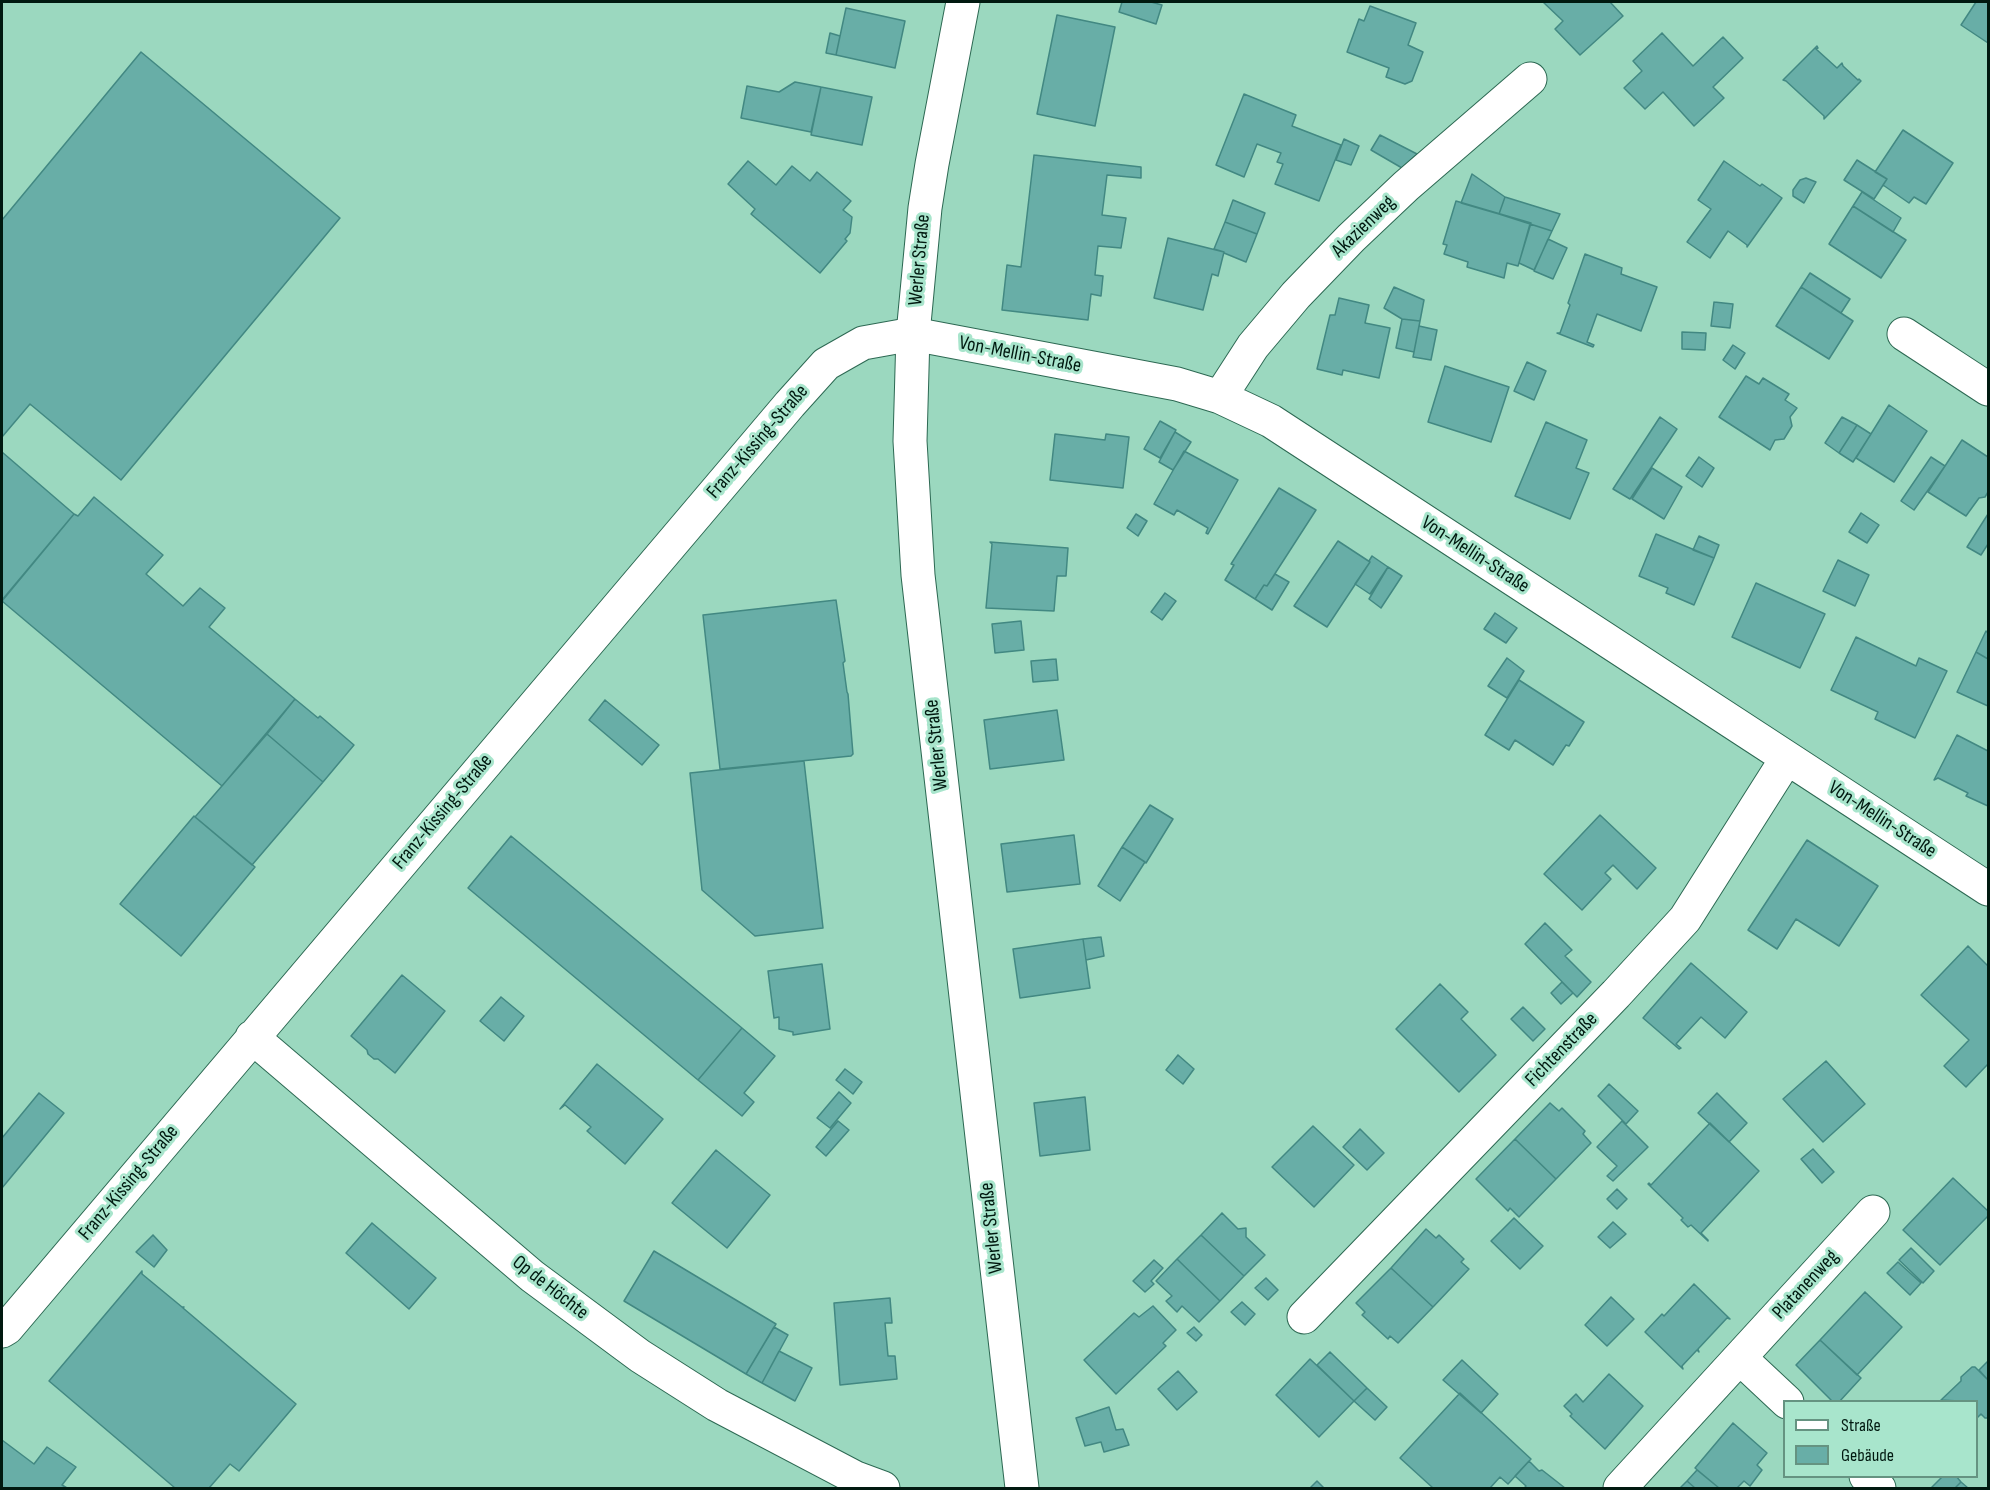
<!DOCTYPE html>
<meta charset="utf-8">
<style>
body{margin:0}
#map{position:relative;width:1990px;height:1490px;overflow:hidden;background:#9bd8bf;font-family:"Sofia Sans Condensed",sans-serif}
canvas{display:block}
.frame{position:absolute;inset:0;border:3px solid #011910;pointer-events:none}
.legend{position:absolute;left:1783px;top:1400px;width:195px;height:78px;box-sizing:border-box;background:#a8e5cc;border:2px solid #659381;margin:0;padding:8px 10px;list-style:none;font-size:18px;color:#011910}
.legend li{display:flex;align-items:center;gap:12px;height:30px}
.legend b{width:30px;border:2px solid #659381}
</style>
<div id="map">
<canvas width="1990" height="1490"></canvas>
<div class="frame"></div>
<ul class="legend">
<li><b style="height:8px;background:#fff"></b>Straße</li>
<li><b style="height:16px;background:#68aea7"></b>Gebäude</li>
</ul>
</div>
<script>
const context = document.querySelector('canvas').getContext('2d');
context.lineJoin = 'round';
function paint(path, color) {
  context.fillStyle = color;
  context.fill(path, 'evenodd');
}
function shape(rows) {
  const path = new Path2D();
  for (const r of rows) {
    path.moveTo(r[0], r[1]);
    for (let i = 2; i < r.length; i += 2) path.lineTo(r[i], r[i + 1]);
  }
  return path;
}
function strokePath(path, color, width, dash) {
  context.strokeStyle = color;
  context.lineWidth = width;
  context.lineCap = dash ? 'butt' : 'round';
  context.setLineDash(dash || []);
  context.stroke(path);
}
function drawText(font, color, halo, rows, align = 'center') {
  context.font = font + ' "Sofia Sans Condensed",sans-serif';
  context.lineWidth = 6;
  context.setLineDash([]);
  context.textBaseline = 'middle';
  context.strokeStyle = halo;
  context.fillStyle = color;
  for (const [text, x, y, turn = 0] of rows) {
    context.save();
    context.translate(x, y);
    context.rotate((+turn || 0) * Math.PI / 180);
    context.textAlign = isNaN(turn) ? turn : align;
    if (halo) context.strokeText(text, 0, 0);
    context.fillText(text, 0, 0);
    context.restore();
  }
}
const building = shape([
 [1122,2,1151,2,1162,5,1156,24,1119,12,1122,2],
 [1543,2,1610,2,1623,16,1580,55,1555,29,1563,21,1543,2],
 [1976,2,1988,2,1988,43,1961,25,1976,2],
 [1370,6,1416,23,1408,45,1423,52,1412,81,1405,84,1386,77,1389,68,1347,52,1359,19,1364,21,1370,6],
 [846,8,905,21,895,68,836,55,846,8],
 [1057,15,1115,27,1095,126,1037,114,1057,15],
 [830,33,840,36,836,55,826,53,830,33],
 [1662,33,1693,66,1723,37,1743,58,1713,87,1724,98,1694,126,1663,92,1645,109,1624,88,1642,71,1633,61,1662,33],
 [1817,46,1818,48,1816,49,1837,68,1842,63,1843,66,1858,80,1859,79,1861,81,1824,119,1824,116,1786,81,1783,80,1817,46],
 [141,52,340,218,121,480,30,404,2,437,2,220,141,52],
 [795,82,821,87,811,132,741,118,747,86,779,92,795,82],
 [821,87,872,97,862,145,811,135,821,87],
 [1244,94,1296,115,1292,126,1341,145,1319,201,1275,184,1283,164,1277,162,1281,153,1257,144,1244,177,1216,165,1244,94],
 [1903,130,1953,163,1926,204,1914,197,1909,203,1883,185,1887,179,1875,172,1903,130],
 [1380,135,1417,154,1402,168,1371,150,1380,135],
 [1344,139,1359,146,1351,165,1336,160,1344,139],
 [1034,155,1141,167,1141,178,1107,175,1102,215,1126,218,1121,248,1098,246,1095,275,1103,276,1101,296,1091,294,1088,320,1002,310,1007,265,1021,267,1034,155],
 [1857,160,1887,179,1874,199,1844,180,1857,160],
 [748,161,776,185,792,166,810,181,817,172,851,201,843,210,852,217,850,233,845,239,847,241,820,273,751,214,755,209,728,184,748,161],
 [1724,161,1760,186,1762,184,1782,198,1747,247,1747,245,1728,231,1710,258,1687,242,1711,209,1698,200,1724,161],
 [1472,174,1505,197,1499,214,1461,203,1472,174],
 [1806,178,1816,182,1804,203,1793,196,1793,190,1800,180,1806,178],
 [1862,192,1901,218,1893,232,1853,206,1862,192],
 [1505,197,1560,214,1552,231,1499,214,1505,197],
 [1233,200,1265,213,1257,234,1225,222,1233,200],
 [1456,201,1531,223,1518,266,1507,263,1504,278,1467,267,1468,262,1444,254,1447,245,1443,244,1456,201],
 [1853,206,1906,240,1881,278,1829,244,1853,206],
 [1225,222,1257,234,1246,262,1224,253,1224,252,1214,249,1225,222],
 [1530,224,1552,231,1534,270,1519,263,1530,224],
 [1168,238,1224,252,1218,276,1212,274,1203,310,1154,298,1168,238],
 [1548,239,1567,248,1553,279,1534,271,1548,239],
 [1585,254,1622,268,1621,274,1657,287,1641,331,1597,314,1587,342,1594,345,1593,347,1557,333,1560,333,1570,305,1568,303,1585,254],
 [1810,273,1850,299,1841,313,1801,287,1810,273],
 [1394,287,1424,300,1420,321,1402,319,1384,308,1394,287],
 [1801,287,1853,321,1829,359,1776,326,1801,287],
 [1339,298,1369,305,1365,323,1390,328,1379,378,1343,370,1342,375,1317,369,1330,315,1335,315,1339,298],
 [1714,302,1733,304,1730,328,1711,326,1714,302],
 [1402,319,1420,321,1414,352,1396,348,1402,319],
 [1419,326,1437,330,1431,360,1413,357,1419,326],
 [1682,332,1706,333,1705,350,1682,349,1682,332],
 [1733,345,1745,353,1735,369,1723,360,1733,345],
 [1527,362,1546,371,1534,400,1514,391,1527,362],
 [1445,366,1509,387,1491,442,1428,422,1445,366],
 [1746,376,1759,384,1763,378,1789,394,1785,400,1797,408,1790,417,1792,426,1784,439,1775,440,1770,450,1719,417,1746,376],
 [1889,405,1927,431,1894,482,1856,458,1889,405],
 [1660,417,1677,429,1630,499,1613,489,1660,417],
 [1842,417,1857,425,1839,453,1825,443,1842,417],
 [1160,421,1176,430,1160,458,1144,449,1160,421],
 [1546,422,1587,440,1576,468,1589,473,1570,519,1515,496,1546,422],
 [1857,425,1871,434,1853,462,1839,453,1857,425],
 [1175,432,1191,442,1173,470,1159,462,1175,432],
 [1055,434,1105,440,1106,434,1129,437,1123,488,1050,480,1055,434],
 [1962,440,1988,457,1988,492,1985,497,1979,498,1966,516,1928,492,1962,440],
 [1184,451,1238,480,1208,534,1206,533,1208,528,1177,510,1174,515,1154,504,1184,451],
 [2,452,74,514,2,600,2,452],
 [1699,457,1714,468,1702,487,1686,476,1699,457],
 [1931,457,1945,466,1914,510,1901,501,1931,457],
 [1652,468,1682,487,1664,519,1632,499,1652,468],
 [1279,488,1316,510,1267,586,1264,585,1255,599,1225,580,1234,565,1231,564,1279,488],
 [94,497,163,555,146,574,183,606,200,588,225,608,209,627,295,699,222,786,2,601,74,514,78,516,94,497],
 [1861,513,1879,525,1867,543,1849,532,1861,513],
 [1136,514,1147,521,1138,536,1127,528,1136,514],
 [1988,514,1988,544,1981,555,1967,547,1988,514],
 [1656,534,1714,558,1694,605,1666,593,1668,588,1639,576,1656,534],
 [1699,536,1719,545,1714,558,1693,550,1699,536],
 [1338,541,1370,562,1327,627,1294,606,1338,541],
 [990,542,1068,548,1066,576,1057,576,1054,611,986,608,992,544,990,542],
 [1372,556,1388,567,1370,594,1355,584,1370,562,1369,561,1372,556],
 [1838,560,1869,575,1855,606,1823,591,1838,560],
 [1388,567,1402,576,1381,608,1369,599,1388,567],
 [1275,574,1289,582,1272,610,1255,599,1264,585,1267,586,1275,574],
 [1756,583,1825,614,1800,668,1732,637,1756,583],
 [1165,593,1176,601,1162,620,1151,612,1165,593],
 [836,600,845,661,843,663,847,692,848,694,853,754,851,756,720,769,703,615,836,600],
 [1495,613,1517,628,1506,643,1484,629,1495,613],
 [1021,621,1024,650,995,653,992,624,1021,621],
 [1986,631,1988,633,1988,659,1976,652,1986,631],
 [1856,637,1916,666,1919,658,1947,671,1915,738,1875,719,1878,712,1831,690,1856,637],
 [1976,652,1988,659,1988,706,1957,692,1976,652],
 [1507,658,1524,671,1507,698,1488,686,1507,658],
 [1056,659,1058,680,1033,682,1031,661,1056,659],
 [1519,680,1584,722,1569,746,1566,745,1553,765,1515,740,1509,750,1485,735,1519,680],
 [295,699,318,718,320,716,354,745,323,782,267,734,295,699],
 [605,700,659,745,642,765,589,720,605,700],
 [1057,710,1064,760,990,769,984,720,1057,710],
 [267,734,323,782,252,865,195,817,267,734],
 [1957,735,1988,751,1988,806,1966,796,1968,793,1938,778,1934,780,1957,735],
 [804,761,823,928,755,936,702,890,690,773,804,761],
 [1150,805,1173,819,1146,863,1122,847,1150,805],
 [1600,815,1656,868,1637,889,1613,865,1605,873,1611,879,1582,910,1544,874,1600,815],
 [194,816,255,867,181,956,120,904,194,816],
 [1074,835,1080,884,1007,892,1001,844,1074,835],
 [511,836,742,1028,698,1080,468,888,511,836],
 [1807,840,1878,886,1839,946,1796,919,1777,949,1748,930,1807,840],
 [1122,847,1145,862,1120,901,1098,886,1122,847],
 [1545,923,1572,950,1565,956,1591,982,1577,997,1525,944,1545,923],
 [1101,937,1104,956,1086,960,1083,939,1101,937],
 [1083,939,1090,988,1020,998,1013,949,1083,939],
 [1968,946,1988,966,1988,1064,1966,1087,1944,1066,1969,1040,1921,995,1968,946],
 [1691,963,1747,1012,1725,1038,1701,1017,1676,1044,1681,1048,1679,1049,1643,1018,1691,963],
 [822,964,830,1029,793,1035,793,1032,779,1029,779,1017,774,1018,768,971,822,964],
 [402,975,445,1011,395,1073,378,1059,374,1059,368,1054,367,1050,351,1036,402,975],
 [1562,982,1573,993,1561,1004,1551,993,1562,982],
 [1440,984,1468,1012,1461,1019,1496,1055,1459,1092,1396,1029,1440,984],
 [501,997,524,1016,504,1041,480,1021,501,997],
 [1523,1007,1545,1029,1533,1041,1511,1019,1523,1007],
 [742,1028,775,1056,744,1093,754,1102,742,1116,698,1080,742,1028],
 [1178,1055,1194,1069,1183,1084,1166,1070,1178,1055],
 [1826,1061,1865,1104,1823,1142,1783,1099,1826,1061],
 [597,1064,663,1119,625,1164,587,1131,591,1127,565,1105,560,1109,597,1064],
 [845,1069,862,1082,853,1094,836,1080,845,1069],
 [1609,1084,1638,1111,1626,1124,1598,1096,1609,1084],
 [839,1092,851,1103,830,1128,817,1118,839,1092],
 [39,1093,64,1113,2,1188,2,1138,39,1093],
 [1717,1093,1747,1123,1729,1142,1698,1113,1717,1093],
 [1085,1097,1090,1150,1040,1156,1034,1103,1085,1097],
 [1550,1103,1559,1111,1562,1108,1585,1131,1583,1134,1591,1143,1556,1179,1515,1139,1550,1103],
 [838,1121,849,1130,826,1156,816,1147,838,1121],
 [1622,1121,1648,1147,1613,1181,1607,1176,1617,1166,1597,1147,1622,1121],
 [1710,1123,1759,1171,1701,1233,1708,1240,1708,1241,1691,1225,1688,1227,1681,1220,1683,1218,1648,1184,1649,1183,1651,1185,1710,1123],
 [1313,1126,1354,1165,1314,1207,1272,1167,1313,1126],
 [1360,1129,1384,1153,1367,1170,1343,1147,1360,1129],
 [1515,1139,1556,1179,1519,1217,1510,1208,1508,1211,1476,1179,1515,1139],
 [1813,1149,1834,1172,1822,1183,1801,1159,1813,1149],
 [716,1150,770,1195,727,1248,672,1203,716,1150],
 [1953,1178,1988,1211,1988,1216,1940,1265,1903,1230,1953,1178],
 [1617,1189,1627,1199,1617,1209,1607,1199,1617,1189],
 [1222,1213,1238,1229,1246,1228,1246,1237,1265,1255,1244,1276,1201,1235,1222,1213],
 [1514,1218,1543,1246,1520,1269,1491,1241,1514,1218],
 [1613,1222,1626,1234,1610,1248,1598,1237,1613,1222],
 [372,1223,436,1278,409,1309,346,1253,372,1223],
 [1426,1229,1436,1238,1439,1235,1464,1259,1461,1262,1469,1269,1433,1307,1391,1268,1426,1229],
 [153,1235,167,1250,154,1267,136,1252,153,1235],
 [1201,1235,1244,1276,1220,1301,1177,1259,1201,1235],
 [1911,1248,1934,1271,1923,1283,1899,1260,1911,1248],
 [654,1251,776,1324,746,1374,624,1301,654,1251],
 [1177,1259,1220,1301,1199,1322,1182,1306,1177,1312,1166,1301,1172,1296,1156,1281,1177,1259],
 [1154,1260,1163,1268,1151,1281,1154,1284,1145,1292,1133,1281,1154,1260],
 [1898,1262,1921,1283,1910,1295,1887,1273,1898,1262],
 [1391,1268,1433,1307,1398,1343,1390,1336,1388,1339,1362,1315,1365,1312,1356,1303,1391,1268],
 [142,1271,142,1274,182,1307,184,1307,183,1308,296,1404,239,1471,230,1464,209,1488,175,1488,49,1381,142,1271],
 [1266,1278,1278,1290,1268,1300,1255,1288,1266,1278],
 [1694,1284,1730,1319,1727,1318,1698,1349,1699,1352,1697,1350,1682,1366,1683,1369,1645,1332,1662,1314,1664,1316,1694,1284],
 [1865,1292,1902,1327,1857,1375,1820,1340,1865,1292],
 [1611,1297,1634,1319,1607,1346,1585,1325,1611,1297],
 [890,1298,892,1323,885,1323,888,1356,895,1356,897,1379,840,1385,834,1303,890,1298],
 [1242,1302,1255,1314,1245,1325,1231,1312,1242,1302],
 [1153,1306,1176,1330,1163,1343,1166,1346,1116,1394,1084,1360,1134,1313,1139,1317,1153,1306],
 [774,1327,788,1335,762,1383,746,1374,774,1327],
 [1194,1327,1202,1335,1196,1341,1187,1333,1194,1327],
 [1820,1340,1861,1378,1839,1402,1833,1402,1796,1365,1820,1340],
 [779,1351,812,1368,795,1401,762,1383,779,1351],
 [1330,1352,1367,1388,1354,1401,1317,1365,1330,1352],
 [1310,1359,1354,1401,1319,1437,1276,1395,1310,1359],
 [1462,1360,1498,1394,1481,1413,1443,1380,1462,1360],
 [1988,1361,1988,1380,1979,1370,1988,1361],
 [1972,1367,1975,1367,1988,1380,1988,1418,1985,1418,1981,1414,1976,1419,1976,1402,1941,1400,1961,1381,1961,1377,1972,1367],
 [1178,1371,1197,1392,1177,1410,1158,1389,1178,1371],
 [1609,1374,1643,1406,1605,1449,1570,1416,1572,1414,1564,1406,1576,1394,1583,1402,1609,1374],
 [1367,1388,1387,1407,1375,1420,1354,1401,1367,1388],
 [1460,1393,1531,1459,1508,1484,1500,1477,1490,1488,1433,1488,1400,1458,1460,1393],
 [1109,1407,1116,1430,1123,1429,1129,1445,1104,1452,1101,1442,1085,1446,1076,1418,1109,1407],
 [1733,1423,1767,1453,1757,1465,1762,1470,1750,1486,1744,1481,1737,1488,1719,1488,1695,1468,1733,1423],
 [2,1440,34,1464,47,1447,76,1467,62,1485,67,1488,2,1488,2,1440],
 [1529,1461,1539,1471,1542,1470,1565,1488,1524,1488,1526,1486,1515,1476,1529,1461],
 [1697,1470,1719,1488,1695,1488,1687,1481,1697,1470],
 [1943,1476,1956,1476,1961,1482,1955,1488,1931,1488,1943,1476],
 [1317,1481,1324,1488,1310,1488,1317,1481],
 [1687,1481,1695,1488,1680,1488,1687,1481],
 [1961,1482,1968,1488,1955,1488,1961,1482]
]);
const street = shape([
 [1904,334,1988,389],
 [1220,397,1253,346,1296,295,1351,238,1406,186,1530,79],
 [252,1037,532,1276,640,1356,717,1405,856,1478,883,1488],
 [1304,1317,1616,994,1685,919,1787,758],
 [2,1331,7,1328,790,404,826,364,863,343,913,334,1177,384,1220,397,1271,421,1988,889],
 [1740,1358,1787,1402],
 [1866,1476,1879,1488],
 [1620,1488,1873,1212]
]);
const primary = shape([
 [963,2,932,164,925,208,913,334,910,441,918,575,1022,1488]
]);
const streetNames = [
 ["Akazienweg",1364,227,-44],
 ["Werler Straße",920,260,-85],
 ["Von-Mellin-Straße",1020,355,11],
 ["Franz-Kissing-Straße",758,442,-49],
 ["Von-Mellin-Straße",1475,555,33],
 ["Werler Straße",937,745,-96],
 ["Franz-Kissing-Straße",443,812,-50],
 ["Von-Mellin-Straße",1882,820,33],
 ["Fichtenstraße",1562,1050,-46],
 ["Franz-Kissing-Straße",129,1183,-50],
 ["Werler Straße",992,1228,-96],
 ["Platanenweg",1806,1285,-47],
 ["Op de Höchte",550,1288,38]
];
paint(building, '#68aea7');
strokePath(building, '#428882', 1.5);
strokePath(street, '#2d6953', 35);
strokePath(primary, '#2d6953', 35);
strokePath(street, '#fff', 33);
strokePath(primary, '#fff', 33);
drawText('20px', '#011910', '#a8e5cc', streetNames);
</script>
